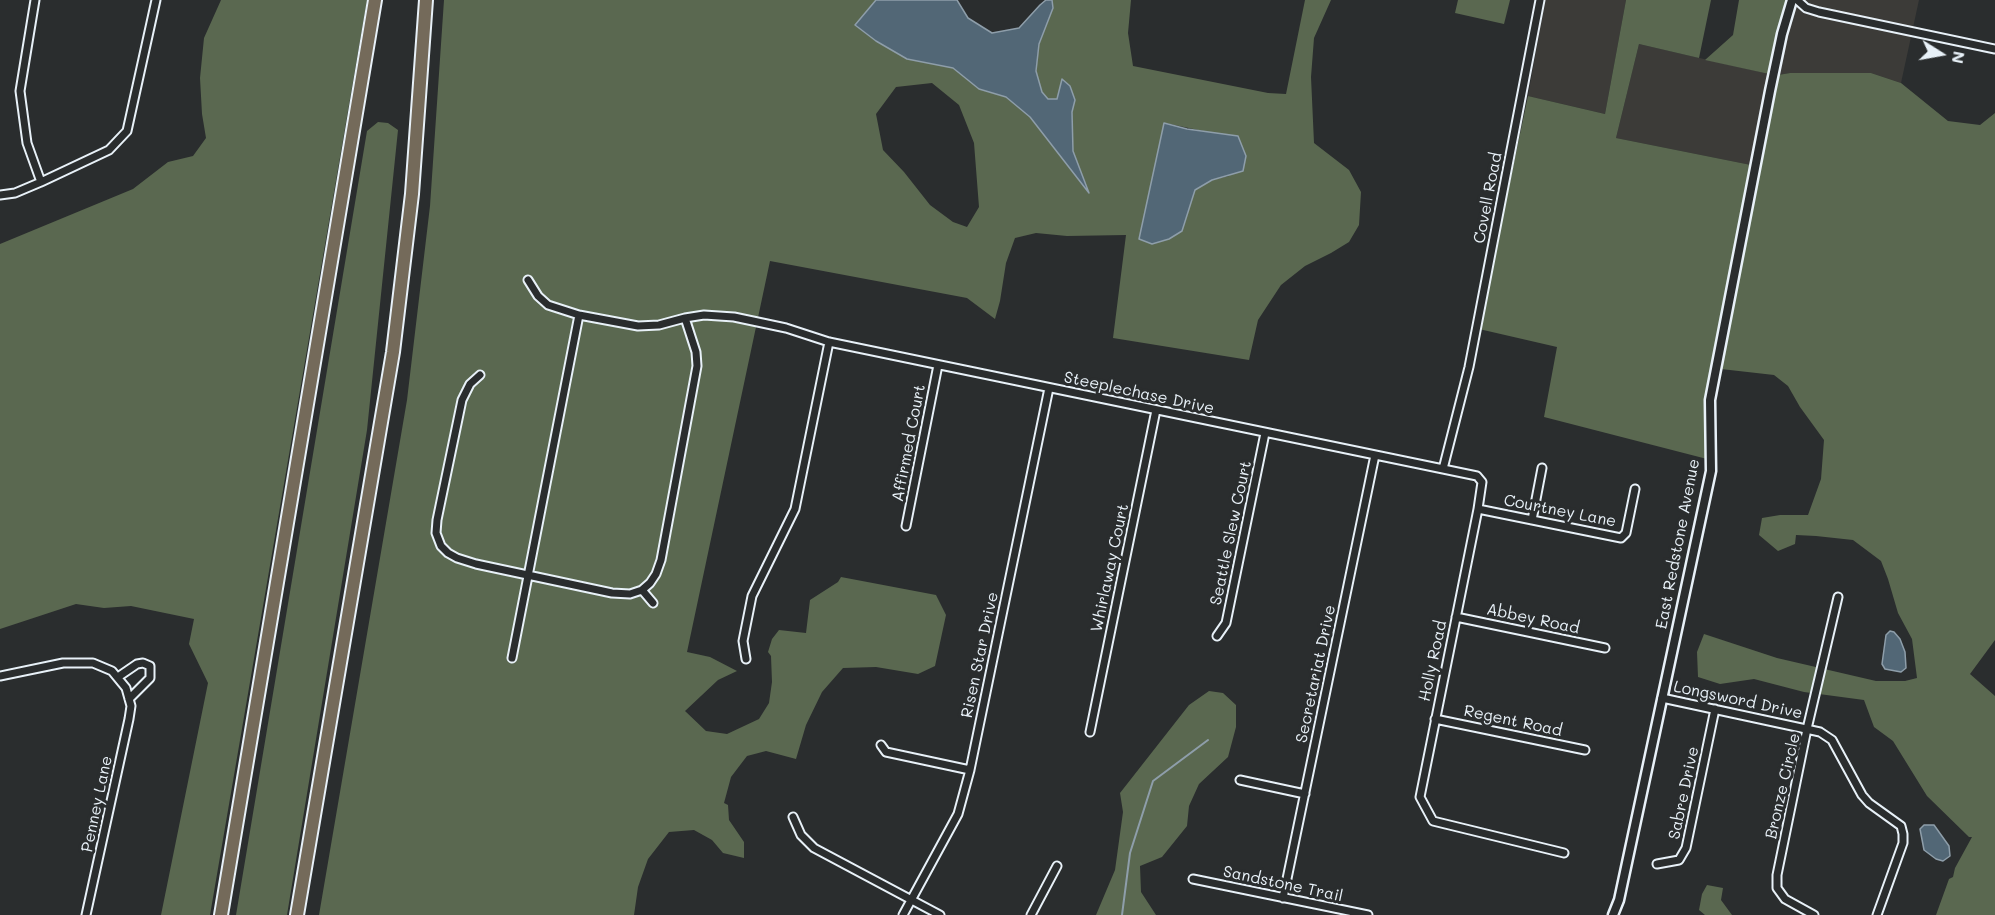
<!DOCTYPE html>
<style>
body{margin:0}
#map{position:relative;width:1995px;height:915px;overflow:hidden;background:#2a2d2e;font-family:Mali,sans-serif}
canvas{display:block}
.north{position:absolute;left:1911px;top:24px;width:60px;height:60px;-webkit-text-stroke:4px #2a2d2e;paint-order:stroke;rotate:101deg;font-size:16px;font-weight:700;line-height:24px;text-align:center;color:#e8f1f8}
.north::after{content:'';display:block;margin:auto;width:21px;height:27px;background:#e8f1f8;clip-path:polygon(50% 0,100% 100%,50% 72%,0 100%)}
</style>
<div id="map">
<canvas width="1995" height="915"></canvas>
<div class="north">N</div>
</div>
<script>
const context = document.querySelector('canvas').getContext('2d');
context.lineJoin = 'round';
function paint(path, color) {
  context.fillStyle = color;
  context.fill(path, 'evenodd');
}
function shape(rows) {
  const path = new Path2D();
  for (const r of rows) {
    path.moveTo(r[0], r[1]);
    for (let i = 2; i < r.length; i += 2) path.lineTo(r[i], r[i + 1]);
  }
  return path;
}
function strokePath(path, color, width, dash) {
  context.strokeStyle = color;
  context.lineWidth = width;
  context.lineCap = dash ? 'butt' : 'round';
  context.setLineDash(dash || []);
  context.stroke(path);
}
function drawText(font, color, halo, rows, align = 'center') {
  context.font = font + ' Mali,sans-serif';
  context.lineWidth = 6;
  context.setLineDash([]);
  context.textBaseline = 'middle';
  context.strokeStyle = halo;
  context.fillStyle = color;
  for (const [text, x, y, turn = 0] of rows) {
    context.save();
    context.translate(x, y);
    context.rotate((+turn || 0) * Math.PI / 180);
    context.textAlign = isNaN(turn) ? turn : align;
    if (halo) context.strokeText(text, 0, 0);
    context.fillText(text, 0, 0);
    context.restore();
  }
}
const built = shape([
 [1545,0,1626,0,1605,114,1528,96],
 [1797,0,1919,0,1901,83,1871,73,1790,73,1778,75,1787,35],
 [1639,44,1769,74,1751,165,1616,138]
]);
const green = shape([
 [221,0,367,0,210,915,161,915,208,683,189,644,194,619,131,606,104,608,76,604,0,629,0,244,133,189,168,162,193,156,206,138,202,114,200,78,204,38],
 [444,0,876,0,855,25,876,41,907,59,953,68,979,89,1006,97,1030,117,1088,191,1073,151,1072,112,1075,100,1070,86,1062,79,1057,99,1048,99,1042,92,1036,71,1039,44,1053,8,1052,0,1131,0,1128,33,1133,66,1268,93,1286,94,1305,0,1331,0,1314,38,1311,77,1314,143,1349,170,1361,192,1359,225,1349,242,1331,253,1305,266,1281,285,1258,320,1249,360,1113,338,1126,235,1067,236,1036,233,1015,238,1006,263,1000,301,995,319,967,298,770,261,687,652,710,657,737,671,718,680,685,711,706,731,727,734,759,719,769,703,772,682,771,656,768,652,772,639,779,630,806,633,810,600,838,582,841,577,936,595,946,615,935,666,918,674,876,667,843,668,822,692,806,725,796,759,766,751,747,756,731,777,724,803,728,805,729,820,744,842,744,858,723,853,712,840,694,830,669,832,648,859,638,887,634,915,319,915,407,400,430,206],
 [932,83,959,105,974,143,979,207,967,227,953,222,930,205,904,172,883,150,876,114,896,87],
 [1165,123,1217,134,1238,136,1229,176,1212,180,1195,190,1182,231],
 [1458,0,1510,0,1504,24,1455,13],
 [1626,0,1711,0,1699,58,1639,44,1616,138,1751,165,1706,400,1707,459,1544,417,1557,347,1479,329,1528,96,1605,114],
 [1739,0,1787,0,1778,33,1769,74,1705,60,1733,35],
 [1790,73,1871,73,1901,83,1948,121,1980,125,1995,113,1995,640,1970,674,1995,696,1995,915,1936,915,1949,879,1953,877,1955,868,1972,837,1969,837,1927,796,1893,741,1874,727,1864,700,1804,692,1754,679,1720,684,1698,677,1697,652,1704,634,1777,658,1876,681,1905,681,1917,678,1912,639,1898,613,1888,579,1881,561,1853,540,1816,536,1796,535,1795,544,1778,551,1759,535,1762,518,1780,515,1808,515,1821,479,1824,440,1800,407,1788,386,1774,375,1721,369,1778,75],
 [378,122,388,123,398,130,367,430,287,915,236,915,367,131],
 [1209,691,1223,693,1236,705,1236,727,1228,757,1199,784,1189,806,1187,826,1162,857,1140,866,1141,892,1156,915,1096,915,1115,870,1123,812,1120,793,1189,705],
 [1707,885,1723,888,1721,900,1732,915,1705,915,1699,910,1702,894]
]);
const water = shape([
 [876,0,957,0,968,18,992,33,1019,28,1040,5,1046,0,1052,0,1053,8,1039,44,1036,71,1042,92,1048,99,1057,99,1062,79,1070,86,1075,100,1072,112,1073,151,1089,193,1030,117,1006,97,979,89,953,68,907,59,876,41,855,25,876,0],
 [1164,123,1187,129,1238,136,1246,156,1243,171,1212,180,1195,190,1182,231,1169,239,1152,244,1139,239,1164,123],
 [1890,631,1894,632,1900,639,1905,652,1906,668,1901,672,1885,669,1882,664,1886,635,1890,631],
 [1924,825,1934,825,1949,846,1950,856,1943,861,1936,859,1924,850,1920,829,1924,825]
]);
const stream = shape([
 [1122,915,1130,853,1153,781,1208,740]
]);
const minor = shape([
 [35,0,20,91,27,143,41,182],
 [1797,0,1806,8,1819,12,1995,49],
 [0,195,15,193,41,182,109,150,127,131,156,0],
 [528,280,538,296,548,305,579,315,638,326,659,325,685,318,704,315,734,317,786,328,829,342,1477,476,1482,482,1478,509,1420,797,1433,821,1564,853],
 [480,375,470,384,462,400,437,520,436,533,441,546,448,553,457,558,476,564,612,593,630,594,642,590,650,583,656,574,661,560,697,366,696,352,685,318],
 [1443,469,1469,367,1540,0],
 [1478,509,1621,538,1626,533,1635,489],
 [1532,520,1542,468],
 [906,526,938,365],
 [642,590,653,603],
 [1456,617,1605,648],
 [1217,636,1226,623,1265,433],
 [512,658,579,315],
 [746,659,743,641,752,596,795,509,829,342],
 [0,676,63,663,93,663,112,671,126,688,131,706,129,719,86,915],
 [118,677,137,664,143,663,150,666,150,678,129,699],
 [1662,698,1820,732,1832,740,1862,795,1869,803,1901,826,1903,834,1903,843,1877,915],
 [1435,719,1585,750],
 [1090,732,1156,410],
 [881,745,886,752,970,770],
 [1240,780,1305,794],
 [793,817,801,835,814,848,940,915],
 [1657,864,1679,860,1686,848,1715,709],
 [1193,879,1368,915],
 [1283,898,1375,455],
 [903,915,958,814,970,770,1049,388],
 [1031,915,1057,866],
 [1814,915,1785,899,1777,888,1777,875,1807,729,1838,597]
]);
const tertiary = shape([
 [1613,915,1619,900,1711,471,1710,400,1770,91,1782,34,1792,0]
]);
const motorway = shape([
 [221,915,375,0],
 [297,915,393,352,412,194,426,0]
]);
const streetNames = [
 ["Covell Road",1488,198,-79],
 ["Steeplechase Drive",1139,393,12],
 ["Affirmed Court",909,443,-79],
 ["Courtney Lane",1560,511,11],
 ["Seattle Slew Court",1231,533,-78],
 ["East Redstone Avenue",1678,544,-79],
 ["Whirlaway Court",1110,568,-78],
 ["Abbey Road",1533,619,12],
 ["Risen Star Drive",980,655,-78],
 ["Holly Road",1433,661,-78],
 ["Secretariat Drive",1316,674,-78],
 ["Longsword Drive",1738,700,12],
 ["Regent Road",1513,721,12],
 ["Bronze Circle",1783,786,-77],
 ["Sabre Drive",1684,793,-78],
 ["Penney Lane",97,804,-78],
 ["Sandstone Trail",1283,884,12]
];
paint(built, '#3c3b38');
paint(green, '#5a6850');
paint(water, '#526776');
strokePath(water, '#8e9eaa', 1.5);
strokePath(stream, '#8e9eaa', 2);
strokePath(minor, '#e8f1f8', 11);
strokePath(tertiary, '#e8f1f8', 13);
strokePath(motorway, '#e8f1f8', 16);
strokePath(minor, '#2a2d2e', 7);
strokePath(tertiary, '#2a2d2e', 8);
strokePath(motorway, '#746a5a', 12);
drawText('16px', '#e8f1f8', '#2a2d2e', streetNames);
</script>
